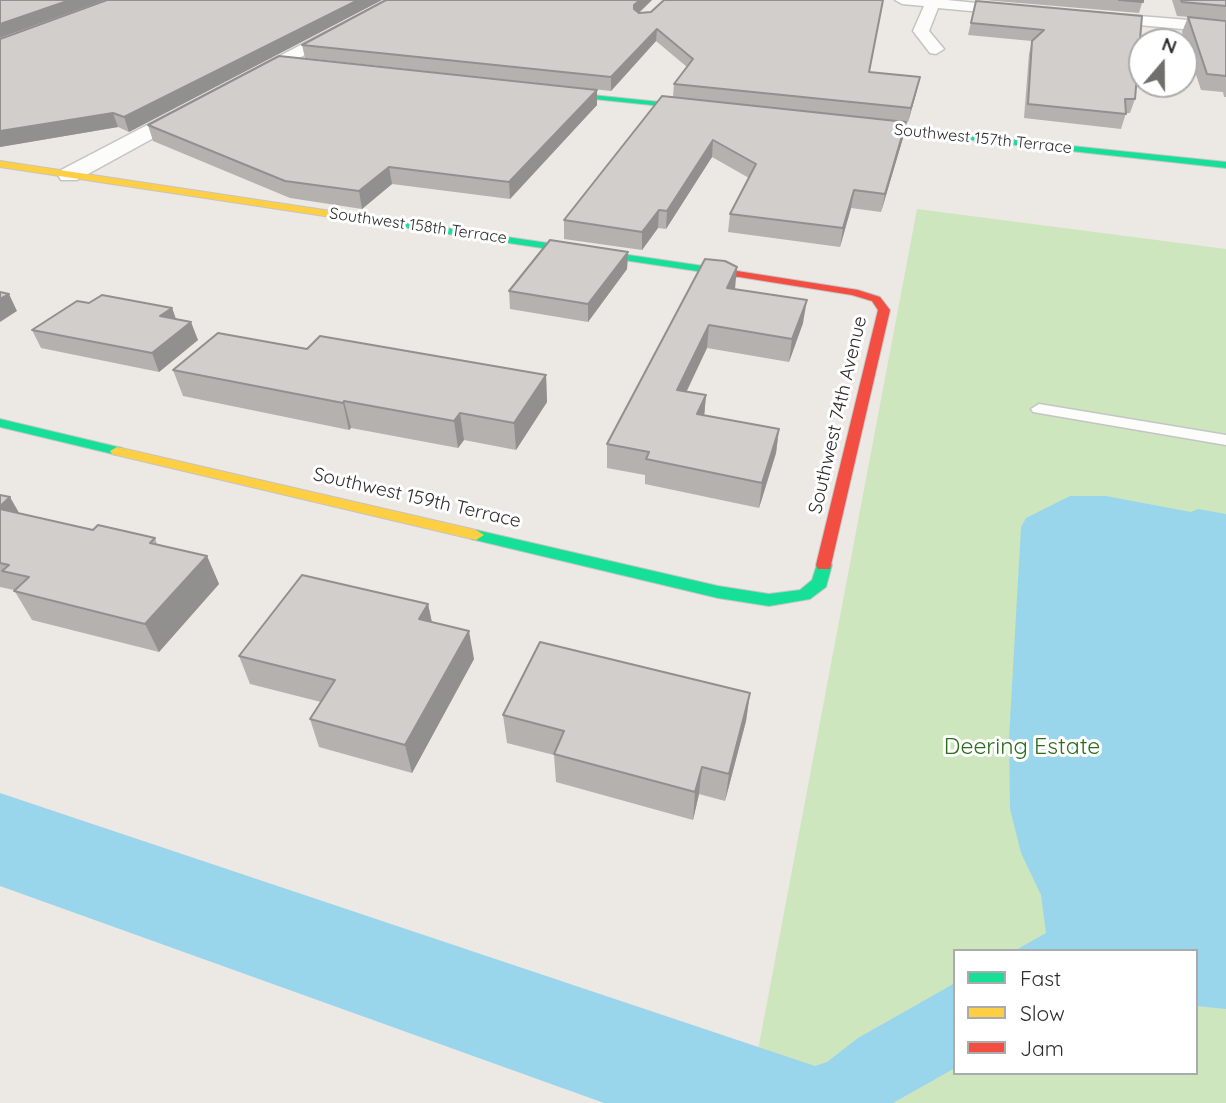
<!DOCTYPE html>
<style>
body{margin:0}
#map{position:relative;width:1226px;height:1103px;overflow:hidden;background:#ece8e4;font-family:Quicksand,sans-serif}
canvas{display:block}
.legend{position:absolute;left:953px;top:949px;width:245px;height:126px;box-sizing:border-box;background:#fff;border:2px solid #ababab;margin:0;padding:9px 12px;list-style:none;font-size:21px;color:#2e2e2e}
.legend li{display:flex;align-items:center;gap:14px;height:35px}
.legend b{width:35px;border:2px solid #ababab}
.north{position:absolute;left:1128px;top:28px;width:70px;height:70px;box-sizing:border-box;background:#fff;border:2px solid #ababab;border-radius:50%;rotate:20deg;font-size:19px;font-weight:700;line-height:28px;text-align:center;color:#2e2e2e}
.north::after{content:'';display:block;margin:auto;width:24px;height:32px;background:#706f6e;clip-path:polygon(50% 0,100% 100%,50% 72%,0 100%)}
</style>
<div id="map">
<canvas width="1226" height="1103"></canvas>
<ul class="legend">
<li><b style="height:9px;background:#16e098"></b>Fast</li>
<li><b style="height:9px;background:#ffcf43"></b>Slow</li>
<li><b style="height:9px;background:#f24e42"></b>Jam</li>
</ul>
<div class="north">N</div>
</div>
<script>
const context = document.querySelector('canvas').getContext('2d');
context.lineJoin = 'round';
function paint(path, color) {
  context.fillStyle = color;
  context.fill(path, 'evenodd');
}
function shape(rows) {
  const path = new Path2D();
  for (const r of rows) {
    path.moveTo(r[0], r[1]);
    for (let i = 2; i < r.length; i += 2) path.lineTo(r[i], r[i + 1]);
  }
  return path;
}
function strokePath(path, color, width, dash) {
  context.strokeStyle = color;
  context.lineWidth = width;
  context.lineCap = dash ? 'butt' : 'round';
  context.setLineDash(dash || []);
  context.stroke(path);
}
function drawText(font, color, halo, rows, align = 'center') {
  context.font = font + ' Quicksand,sans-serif';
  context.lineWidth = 6;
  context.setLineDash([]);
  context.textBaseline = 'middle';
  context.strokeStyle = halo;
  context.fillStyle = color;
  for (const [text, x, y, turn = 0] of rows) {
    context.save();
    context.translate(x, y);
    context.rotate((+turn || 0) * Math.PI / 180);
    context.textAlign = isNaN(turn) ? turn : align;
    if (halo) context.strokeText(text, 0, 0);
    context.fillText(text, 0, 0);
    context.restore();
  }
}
const green = shape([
 [917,209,1226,249,1226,1103,748,1103],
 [955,951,1196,951,1196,1073,955,1073]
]);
const water = shape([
 [1070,496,1106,496,1191,512,1198,509,1226,514,1226,1009,1196,1006,1196,951,1014,951,1046,933,1041,895,1021,853,1010,809,1009,738,1021,527,1026,518],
 [0,793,815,1066,827,1062,858,1038,955,983,955,1068,893,1103,604,1103,0,886]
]);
const lane = shape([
 [1039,404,1226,435,1226,445,1033,412,1031,409,1039,404]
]);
const street = shape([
 [387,0,405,0,77,180,61,180,58,175,61,170,387,0],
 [895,0,947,0,1025,8,1032,12,1025,16,938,8,929,31,944,49,936,54,930,53,913,31,924,6,902,4,895,0],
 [1089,12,1226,23,1226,33,1084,20,1081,17,1089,12]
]);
const fast = shape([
 [543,90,709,107,713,109,709,111,546,94,543,90],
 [849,123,1226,162,1226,168,852,127,849,123],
 [331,211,737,271,742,274,737,277,328,216,326,214,331,211],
 [0,419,122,448,124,451,117,455,0,427,0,419],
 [476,530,718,586,769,594,800,590,812,580,818,561,830,561,832,565,826,587,810,599,769,606,718,598,471,539,468,535,476,530]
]);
const slow = shape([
 [0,161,331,211,336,214,331,217,0,167,0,161],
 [117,447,476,530,484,535,476,540,112,454,110,451,117,447]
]);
const jam = shape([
 [737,271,858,290,880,297,890,310,830,569,818,569,816,565,878,310,872,301,852,295,733,276,732,274,737,271]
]);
const wall = shape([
 [106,0,382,0,129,132,118,127,0,147,0,39],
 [652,0,639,13,869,72,917,90,908,122,906,122,903,138,881,212,851,208,840,247,728,232,730,214,749,178,712,157,666,229,658,228,642,250,564,239,564,220,673,97,674,84,687,67,656,41,611,91,305,58,302,45],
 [984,0,1143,0,1139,13],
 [1172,0,1226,0,1226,20,1177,16],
 [976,1,1142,16,1135,99,1130,113,1126,113,1121,129,1024,118,1029,54,1032,41,968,35],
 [1188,17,1226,21,1226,97,1224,97,1223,92,1201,90,1182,32],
 [597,90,597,105,510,199,392,184,362,209,290,198,153,141,148,125],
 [628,252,627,269,588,322,510,309,509,291],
 [735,289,803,323,789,362,707,348,687,391,706,395,704,416,779,429,776,453,759,508,645,484,645,475,607,468,607,444],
 [89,303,172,308,176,319,198,340,159,372,41,348,32,330],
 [307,349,546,375,547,402,516,450,464,440,458,448,351,428,349,430,183,396,173,370],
 [0,495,18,513,93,530,155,538,157,544,207,556,219,584,159,652,32,620,14,590,0,587],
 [428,604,432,622,474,659,412,773,319,747,310,719,321,702,250,684,239,656],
 [750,693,746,721,725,801,699,794,693,820,556,782,554,755,507,743,503,715]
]);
const shadedWall = shape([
 [70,0,105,0,0,38,0,24],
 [358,0,382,0,129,132,124,117],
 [640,0,652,0,634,17,634,5],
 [657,29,656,41,611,91,611,77],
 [920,77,917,90,908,122,911,108],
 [597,90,597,105,510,199,509,182],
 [113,113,118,127,0,147,0,131],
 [906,122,903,138,881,212,885,194],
 [713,140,712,157,666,229,667,211],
 [389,167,392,184,362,209,359,191],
 [854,190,851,208,840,247,843,228],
 [659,210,658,228,642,250,642,232],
 [628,252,627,269,588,322,588,304],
 [737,267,735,289,727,288],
 [9,294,17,311,0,322,0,299],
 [807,300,803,323,789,362,792,339],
 [172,308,178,325,160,316],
 [191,322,198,340,159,372,152,353],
 [709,325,707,348,676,413,677,390],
 [546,375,547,402,516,450,514,423],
 [706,395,704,418,697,414],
 [344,401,351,428,349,430,343,403],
 [460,413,464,440,458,448,454,421],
 [779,429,776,453,759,508,762,483],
 [10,497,26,525,0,513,0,506],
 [207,556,219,584,159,652,145,624],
 [428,604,434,633,419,619],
 [469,631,474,659,412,773,405,745],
 [750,693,746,721,725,801,729,774],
 [702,767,699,794,693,820,695,792]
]);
const building = shape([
 [0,0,70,0,0,24,0,0],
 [107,0,358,0,124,117,113,113,0,131,0,39,107,0],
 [386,0,640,0,634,5,634,9,639,13,651,12,664,0,883,0,869,72,920,77,911,108,674,84,693,59,657,29,611,77,302,45,386,0],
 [1119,0,1143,0,1143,2,1119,0],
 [1181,0,1226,0,1226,6,1182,2,1181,0],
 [976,1,1142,16,1135,99,1125,99,1126,114,1028,104,1032,41,1044,30,971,23,976,1],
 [1188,17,1226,21,1226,76,1207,74,1188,17],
 [279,56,597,90,509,182,389,167,359,191,285,181,148,125,279,56],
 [662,96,906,122,885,194,854,190,843,228,730,214,756,164,713,140,667,211,659,210,642,232,564,220,662,96],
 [550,240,628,252,588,304,509,291,550,240],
 [705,259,725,261,737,267,727,288,807,300,792,339,709,325,677,390,706,395,697,414,779,429,762,483,646,459,649,452,607,444,705,259],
 [0,292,9,294,0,299,0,292],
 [102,295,172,308,160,316,191,322,152,353,32,330,77,301,89,303,102,295],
 [218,333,307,349,320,336,546,375,514,423,460,413,454,421,344,401,343,403,173,370,218,333],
 [0,495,10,497,0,506,0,495],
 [0,509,93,530,98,525,155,538,150,543,207,556,145,624,14,591,29,577,2,571,9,565,0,563,0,509],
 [302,575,428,604,419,619,469,631,405,745,310,719,335,680,239,656,302,575],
 [540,642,750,693,729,774,702,767,695,792,554,754,564,731,503,715,540,642]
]);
const farStreetnames = [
 ["Southwest 157th Terrace",983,139,6],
 ["Southwest 158th Terrace",418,226,8]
];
const streetNames = [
 ["Southwest 74th Avenue",838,415,-77],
 ["Southwest 159th Terrace",417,498,13]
];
const nearParknames = [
 ["Deering Estate",1022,747]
];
paint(green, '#cee6be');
paint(water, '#99d6ec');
strokePath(lane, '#c5c4c5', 3);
strokePath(street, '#c5c4c5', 3);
strokePath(fast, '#c5c4c5', 2);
strokePath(slow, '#c5c4c5', 2);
strokePath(jam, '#c5c4c5', 2);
paint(lane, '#fcfcfb');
paint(street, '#fcfcfb');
paint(fast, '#16e098');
paint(slow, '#ffcf43');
paint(jam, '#f24e42');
paint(wall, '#b4b1af');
paint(shadedWall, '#92908e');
paint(building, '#d1cecb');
strokePath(building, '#92908e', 2);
drawText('16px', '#2e2e2e', '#fff', farStreetnames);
drawText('19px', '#2e2e2e', '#fff', streetNames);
drawText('23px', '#2c6e1b', '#fff', nearParknames);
</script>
